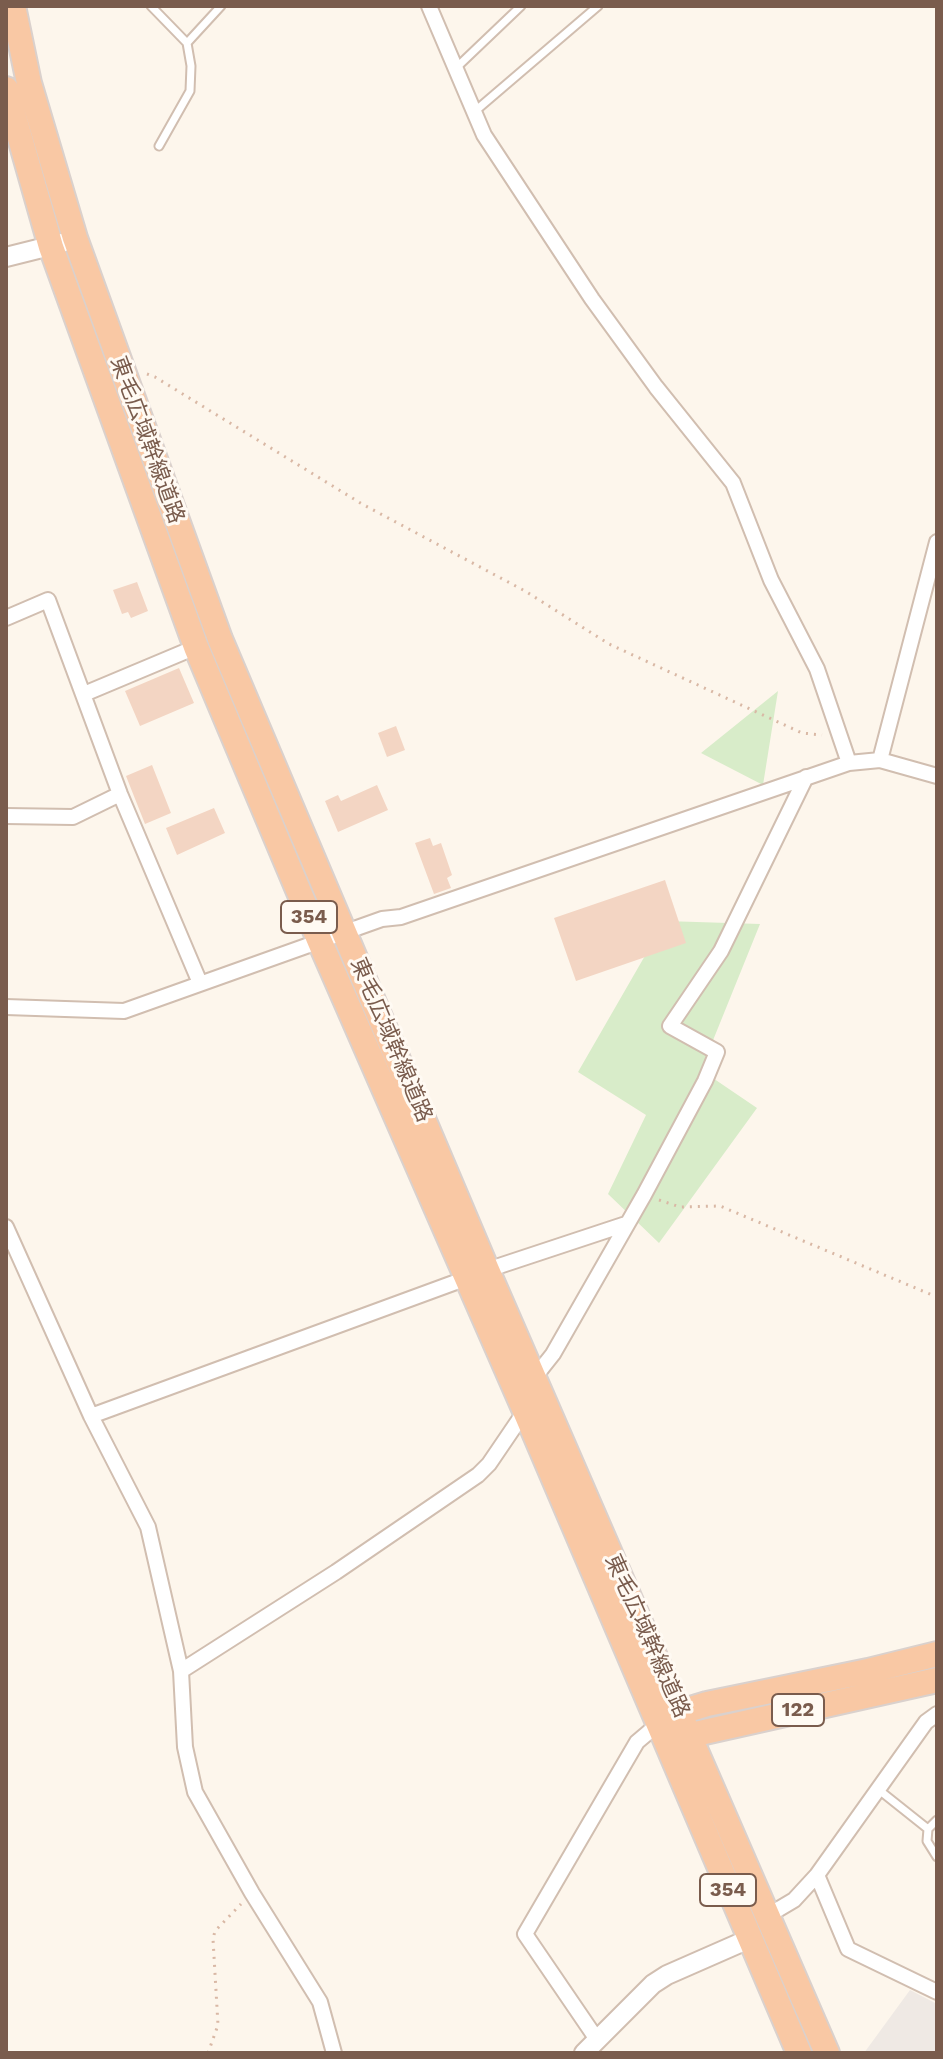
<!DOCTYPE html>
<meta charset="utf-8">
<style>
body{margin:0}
#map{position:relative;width:943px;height:2059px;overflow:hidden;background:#fdf6ec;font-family:"Work Sans",sans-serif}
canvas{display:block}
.frame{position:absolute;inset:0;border:8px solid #7a5c4d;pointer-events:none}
</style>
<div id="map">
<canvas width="943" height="2059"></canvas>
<div class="frame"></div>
</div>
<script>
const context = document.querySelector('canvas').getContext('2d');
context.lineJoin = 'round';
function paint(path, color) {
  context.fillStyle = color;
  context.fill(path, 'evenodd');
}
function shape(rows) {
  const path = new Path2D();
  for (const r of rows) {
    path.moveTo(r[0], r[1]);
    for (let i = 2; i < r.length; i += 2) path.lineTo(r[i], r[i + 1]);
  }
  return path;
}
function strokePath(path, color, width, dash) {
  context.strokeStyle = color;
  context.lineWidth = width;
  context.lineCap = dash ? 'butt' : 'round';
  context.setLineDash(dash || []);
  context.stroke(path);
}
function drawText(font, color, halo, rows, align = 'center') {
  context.font = font + ' "Work Sans","Noto Sans JP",sans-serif';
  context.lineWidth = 6;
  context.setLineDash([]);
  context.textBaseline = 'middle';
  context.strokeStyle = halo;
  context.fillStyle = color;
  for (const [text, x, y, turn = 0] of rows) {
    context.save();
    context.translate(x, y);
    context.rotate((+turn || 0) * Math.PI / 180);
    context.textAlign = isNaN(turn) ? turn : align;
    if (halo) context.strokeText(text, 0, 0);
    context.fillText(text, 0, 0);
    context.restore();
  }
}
const industrial = shape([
 [910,1990,937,2004,937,2053,864,2053]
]);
const green = shape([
 [778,691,763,785,701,753],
 [665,921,760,924,701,1070,757,1108,659,1243,608,1194,646,1115,578,1072]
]);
const building = shape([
 [137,582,148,611,131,618,128,612,122,614,113,590],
 [179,668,194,703,140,726,125,691],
 [396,726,405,750,387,757,378,733],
 [152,765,171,813,145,824,126,776],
 [377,785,388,810,338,832,325,801,338,795,341,801],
 [214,808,225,833,177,855,166,828],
 [430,838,433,846,441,843,452,875,447,878,451,888,434,894,415,843],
 [665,880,686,943,576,981,554,918]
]);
const path = shape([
 [147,374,155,377,362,504,525,591,609,644,802,733,822,735],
 [659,1200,680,1207,720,1206,937,1297],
 [208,2053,218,2025,213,1939,215,1931,241,1904]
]);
const service = shape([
 [151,6,187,43,191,66,190,91,159,146],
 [187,43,221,6],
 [456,68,521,6],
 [474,112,598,6],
 [879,1790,928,1829],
 [937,1820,928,1829,927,1841,937,1857]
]);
const minor = shape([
 [429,6,484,135,592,299,656,387,733,483,771,580,817,669,849,763],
 [6,618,48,600,120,794,200,983],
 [84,694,196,647],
 [880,760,937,542],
 [6,816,73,817,120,794],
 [6,1007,124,1011,382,919,401,917,849,763,880,760,937,776],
 [6,1227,91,1416,148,1527,181,1671,185,1747,195,1792,252,1893,320,2002,334,2053],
 [487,1270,626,1224],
 [534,1378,553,1354,644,1195,705,1081,717,1052,670,1026,721,951,806,777],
 [91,1416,467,1278],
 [181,1671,336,1572,478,1475,489,1464,525,1411],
 [817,1875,848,1949,937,1992],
 [767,1916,794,1900,817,1875,926,1722,937,1714],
 [598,2041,525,1934,637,1742,650,1731,659,1727]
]);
const tertiary = shape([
 [6,257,62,243],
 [584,2053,653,1984,667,1975,749,1939]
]);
const trunk = shape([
 [13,6,29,83,75,238,220,639,487,1270,827,2053],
 [6,89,51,247,196,647,320,942,525,1411,799,2053],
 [667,1721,681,1712,707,1704,868,1671,937,1654],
 [677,1732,691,1735,937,1680]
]);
const shields = [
 [309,917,56],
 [798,1710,52],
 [728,1890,56]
];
const shieldNames = [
 ["354",309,917],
 ["122",798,1710],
 ["354",728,1890]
];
const streetNames = [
 ["東毛広域幹線道路",147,440,70],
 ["東毛広域幹線道路",391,1040,67],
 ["東毛広域幹線道路",647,1636,66]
];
paint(industrial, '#efe9e4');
paint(green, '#d8ecc9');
paint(building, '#f3d5c3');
strokePath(service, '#d1beb0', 11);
strokePath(minor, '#d1beb0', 18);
strokePath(tertiary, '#d1beb0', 22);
strokePath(trunk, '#dad1cd', 28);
strokePath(path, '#d9b8a5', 3, [2, 6]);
strokePath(service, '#fff', 7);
strokePath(minor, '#fff', 14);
strokePath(tertiary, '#fff', 18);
strokePath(trunk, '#f9c8a4', 24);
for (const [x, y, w] of shields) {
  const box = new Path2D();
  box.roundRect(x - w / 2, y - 16, w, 32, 6);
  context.fillStyle = '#fffaf3';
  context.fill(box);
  strokePath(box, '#7a5c4d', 2);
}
drawText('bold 20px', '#7a5c4d', null, shieldNames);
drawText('22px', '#7a5c4d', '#fffaf3', streetNames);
</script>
